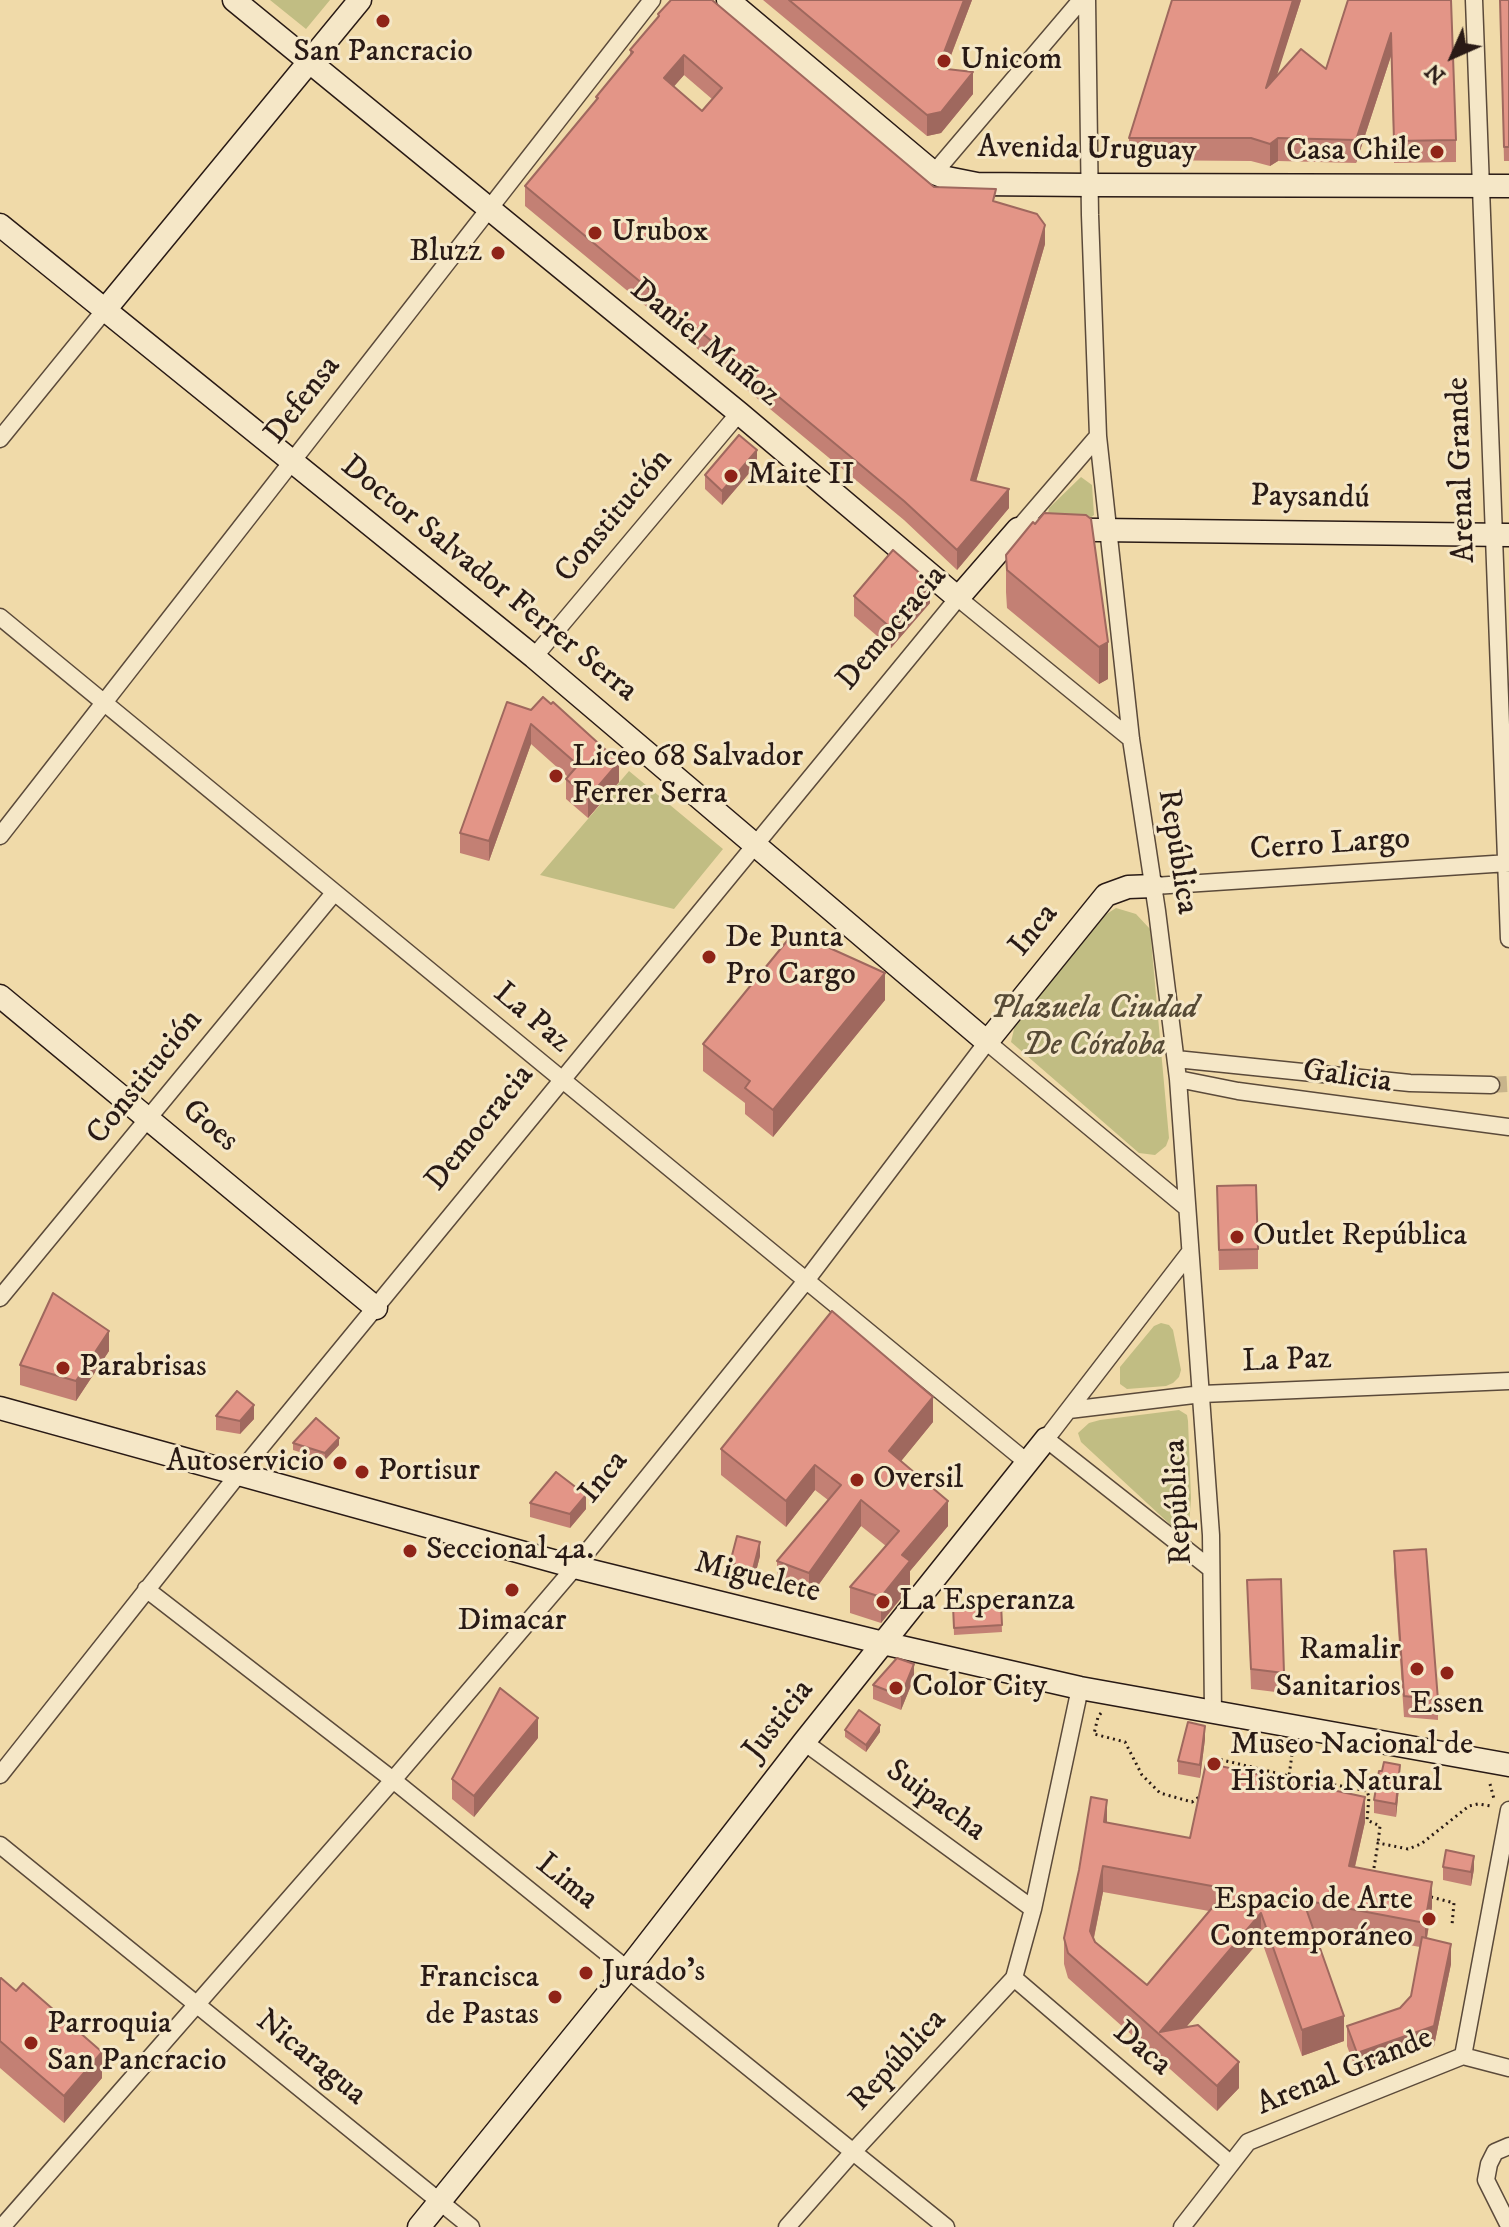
<!DOCTYPE html>
<meta charset="utf-8">
<style>
body{margin:0}
#map{position:relative;width:1509px;height:2227px;overflow:hidden;background:#f0daa9;font-family:"IM FELL DW Pica",serif}
canvas{display:block}
.north{position:absolute;left:1413px;top:16px;width:80px;height:80px;-webkit-text-stroke:6px #f5e7c7;paint-order:stroke;rotate:225deg;font-size:22px;font-weight:700;line-height:32px;text-align:center;color:#291a15}
.north::after{content:'';display:block;margin:auto;width:28px;height:36px;background:#291a15;clip-path:polygon(50% 0,100% 100%,50% 72%,0 100%)}
</style>
<div id="map">
<canvas width="1509" height="2227"></canvas>
<div class="north">N</div>
</div>
<script>
const context = document.querySelector('canvas').getContext('2d');
context.lineJoin = 'round';
function paint(path, color) {
  context.fillStyle = color;
  context.fill(path, 'evenodd');
}
function shape(rows) {
  const path = new Path2D();
  for (const r of rows) {
    path.moveTo(r[0], r[1]);
    for (let i = 2; i < r.length; i += 2) path.lineTo(r[i], r[i + 1]);
  }
  return path;
}
function strokePath(path, color, width, dash) {
  context.strokeStyle = color;
  context.lineWidth = width;
  context.lineCap = dash ? 'butt' : 'round';
  context.setLineDash(dash || []);
  context.stroke(path);
}
function drawText(font, color, halo, rows, align = 'center') {
  context.font = font + ' "IM FELL DW Pica",serif';
  context.lineWidth = 6;
  context.setLineDash([]);
  context.textBaseline = 'middle';
  context.strokeStyle = halo;
  context.fillStyle = color;
  for (const [text, x, y, turn = 0] of rows) {
    context.save();
    context.translate(x, y);
    context.rotate((+turn || 0) * Math.PI / 180);
    context.textAlign = isNaN(turn) ? turn : align;
    if (halo) context.strokeText(text, 0, 0);
    context.fillText(text, 0, 0);
    context.restore();
  }
}
const green = shape([
 [270,0,330,0,306,29],
 [1081,477,1092,485,1094,515,1087,520,1048,514,1049,508],
 [629,771,723,849,674,909,540,875],
 [1116,908,1136,914,1150,929,1169,1138,1166,1146,1155,1155,1139,1153,1011,1042,1015,1025,1078,944,1105,915],
 [1161,1323,1169,1325,1173,1330,1181,1370,1179,1377,1173,1383,1166,1386,1127,1389,1120,1384,1120,1367,1154,1326],
 [1179,1410,1187,1415,1188,1421,1191,1498,1189,1527,1183,1532,1174,1528,1081,1442,1078,1433,1089,1423,1100,1420]
]);
const streetTunnel = shape([
 [1491,1085,1509,1084]
]);
const path = shape([
 [1101,1713,1098,1717,1094,1734,1125,1742,1142,1775,1160,1793,1192,1802,1199,1797],
 [1206,1766,1214,1758,1289,1776,1293,1747],
 [1288,1784,1289,1776,1367,1791,1369,1797,1367,1820,1380,1826,1378,1843],
 [1490,1784,1494,1799],
 [1373,1874,1378,1843,1408,1849,1421,1844,1469,1806,1478,1804,1491,1806],
 [1431,1897,1454,1903,1452,1925]
]);
const street = shape([
 [1087,0,1090,215,1098,436,1131,739,1157,911,1178,1079,1211,1535,1213,1712],
 [1474,0,1509,939],
 [934,173,1081,0],
 [0,439,104,311],
 [1018,529,1098,436],
 [0,617,1028,1463],
 [534,657,739,413],
 [0,836,652,0],
 [1154,886,1509,863],
 [1176,1059,1410,1083,1491,1085],
 [1178,1079,1238,1091,1509,1127],
 [1190,1252,1046,1439,1211,1569],
 [0,1298,334,893],
 [1069,1410,1202,1394,1509,1381],
 [146,1589,393,1780,946,2227],
 [804,1742,1033,1909],
 [0,1775,237,1476,958,598,1131,739],
 [0,1845,471,2227],
 [1014,1978,1231,2164],
 [1463,2056,1509,1810],
 [1463,2056,1509,2068],
 [1507,2222,1486,2180,1489,2164,1495,2152,1509,2146],
 [2,2227,393,1780,575,1567,805,1282,987,1042,1187,1208],
 [787,2227,852,2153,1014,1978,1033,1909,1080,1688],
 [1182,2227,1248,2142,1463,2056]
]);
const secondary = shape([
 [234,0,739,413,958,598,1018,529,1509,535],
 [728,0,934,173,947,178,977,184,1090,185,1509,186],
 [0,225,534,657,987,1042,1106,895,1128,887,1154,886],
 [104,311,360,0],
 [0,996,376,1308],
 [0,1408,575,1567,883,1643,1080,1688,1509,1765],
 [419,2227,628,1969,804,1742,1046,1439]
]);
const wall = shape([
 [763,0,972,0,946,69,973,94,941,133,927,136],
 [1301,0,1276,76,1326,69,1348,0,1456,140,1456,162,1394,163,1391,56,1356,163,1278,161,1270,166,1251,161,1129,160,1129,138],
 [1500,0,1509,0,1509,161,1504,161],
 [658,14,934,187,996,202,1045,244,976,481,1009,508,957,570,904,520,525,206,525,186,596,101,596,97,630,56,630,50,658,18],
 [684,75,712,99,702,111,673,87],
 [757,464,722,505,705,489,705,475],
 [1086,515,1108,679,1099,684,1007,608,1006,592,1006,555,1035,524],
 [854,596,930,603,891,648,854,616],
 [531,710,619,782,588,818,566,799,566,779,568,777,531,744,489,861,460,853,460,833],
 [885,1000,773,1137,745,1114,745,1103,703,1071,703,1044],
 [1217,1186,1258,1249,1258,1269,1219,1270],
 [109,1351,76,1401,20,1385,20,1365],
 [216,1416,254,1419,240,1434,216,1430],
 [933,1422,901,1461,948,1526,910,1571,910,1587,881,1623,850,1613,850,1587,886,1546,861,1526,809,1598,777,1587,777,1561,828,1500,815,1490,786,1527,721,1475,721,1449],
 [293,1443,339,1445,325,1460,293,1450],
 [530,1503,586,1509,570,1528,530,1517],
 [1394,1551,1438,1700,1438,1720,1404,1717,1394,1571],
 [760,1556,753,1583,730,1576,730,1563],
 [1247,1580,1284,1673,1284,1693,1251,1689],
 [1001,1603,1002,1632,954,1635,953,1606],
 [914,1678,901,1710,873,1699,873,1685],
 [845,1730,880,1732,866,1752,845,1737],
 [538,1738,474,1817,452,1799,452,1779],
 [1205,1739,1200,1778,1178,1774,1178,1761],
 [1400,1778,1396,1817,1374,1813,1374,1800],
 [1365,1822,1355,1867,1432,1907,1427,1938,1451,1964,1434,2046,1357,2073,1347,2046,1347,2026,1400,2008,1411,1996,1420,1947,1313,1928,1344,2041,1302,2056,1261,1939,1186,2027,1239,2088,1217,2111,1068,1978,1064,1964,1064,1938,1107,1823,1190,1838],
 [1103,1892,1209,1911,1147,1985,1095,1942,1094,1938],
 [1443,1867,1474,1869,1471,1886,1443,1880],
 [0,1979,16,1991,102,2078,64,2123,0,2068]
]);
const shadedWall = shape([
 [964,0,972,0,938,89,938,68],
 [1293,0,1301,0,1266,110,1266,88],
 [1391,33,1391,56,1356,163,1356,140],
 [684,55,684,75,664,98,664,78],
 [973,72,973,94,941,133,927,136,927,115],
 [1278,138,1278,161,1270,166,1270,144],
 [1045,225,1045,244,971,499,971,480],
 [757,450,757,464,722,505,722,491],
 [1009,489,1009,508,957,570,957,550],
 [930,582,930,603,891,648,891,628],
 [1108,642,1108,679,1099,684,1099,647],
 [531,724,531,744,489,861,489,841],
 [619,762,619,782,588,818,588,798],
 [885,973,885,1000,773,1137,773,1110],
 [109,1331,109,1351,76,1401,76,1381],
 [933,1397,933,1422,889,1476,889,1451],
 [254,1405,254,1419,240,1434,240,1421],
 [339,1438,339,1445,325,1460,325,1453],
 [815,1465,815,1490,786,1527,786,1501],
 [586,1495,586,1509,570,1528,570,1514],
 [861,1500,861,1526,809,1598,809,1573],
 [948,1501,948,1526,910,1571,910,1587,881,1623,881,1597,902,1555],
 [760,1542,760,1556,753,1583,753,1569],
 [914,1664,914,1678,901,1710,901,1696],
 [538,1718,538,1738,474,1817,474,1796],
 [880,1725,880,1732,866,1752,866,1745],
 [1205,1726,1205,1739,1200,1778,1200,1765],
 [1400,1765,1400,1778,1396,1817,1396,1804],
 [1365,1797,1365,1822,1349,1892,1349,1866],
 [1107,1800,1107,1825,1104,1822],
 [1474,1856,1474,1869,1471,1886,1471,1872],
 [1103,1866,1103,1892,1090,1956,1090,1931],
 [1432,1882,1432,1907,1425,1948,1425,1923],
 [1261,1913,1261,1939,1171,2045,1160,2032],
 [1451,1944,1451,1964,1434,2046,1357,2073,1357,2053,1434,2026],
 [1344,2016,1344,2041,1302,2056,1302,2030],
 [102,2052,102,2078,64,2123,64,2096],
 [1239,2062,1239,2088,1217,2111,1217,2086]
]);
const building = shape([
 [671,0,712,0,934,187,996,189,993,201,1037,214,1045,225,971,480,1009,489,957,550,904,501,525,186,598,98,596,97,633,52,630,50,659,16,658,14,671,0],
 [684,55,722,88,702,111,664,78,684,55],
 [789,0,964,0,938,68,973,72,941,112,927,115,789,0],
 [1172,0,1293,0,1266,88,1301,49,1326,69,1348,0,1451,0,1456,140,1394,141,1391,33,1356,140,1278,138,1270,144,1251,138,1129,138,1172,0],
 [1500,0,1509,0,1509,147,1504,147,1500,0],
 [739,435,757,450,722,491,705,475,739,435],
 [1044,513,1086,515,1091,519,1108,642,1099,647,1007,570,1006,555,1033,522,1035,524,1044,513],
 [893,550,930,582,891,628,854,596,893,550],
 [543,697,551,704,553,702,619,762,588,798,566,779,578,765,531,724,489,841,460,833,507,702,531,710,543,697],
 [791,936,823,945,885,973,773,1110,745,1088,750,1081,703,1044,791,936],
 [1256,1185,1258,1249,1219,1250,1217,1186,1256,1185],
 [53,1293,109,1331,76,1381,20,1365,53,1293],
 [832,1311,933,1397,889,1451,948,1501,902,1555,910,1561,881,1597,850,1587,899,1531,861,1500,809,1573,777,1561,841,1485,815,1465,786,1501,721,1449,832,1311],
 [237,1391,254,1405,240,1421,216,1416,237,1391],
 [316,1418,339,1438,325,1453,293,1443,316,1418],
 [556,1472,586,1495,570,1514,530,1503,556,1472],
 [737,1536,760,1542,753,1569,730,1563,737,1536],
 [1426,1549,1438,1700,1404,1696,1394,1551,1426,1549],
 [1281,1579,1284,1673,1251,1669,1247,1580,1281,1579],
 [1001,1603,1002,1625,954,1628,953,1606,1001,1603],
 [897,1658,914,1664,901,1696,873,1685,897,1658],
 [500,1688,538,1718,474,1796,452,1779,500,1688],
 [859,1710,880,1725,866,1745,845,1730,859,1710],
 [1188,1722,1205,1726,1200,1765,1178,1761,1188,1722],
 [1384,1762,1400,1765,1396,1804,1374,1800,1379,1771,1382,1771,1384,1762],
 [1206,1763,1365,1797,1349,1866,1432,1882,1425,1923,1303,1900,1344,2016,1302,2030,1261,1913,1160,2032,1198,2025,1239,2062,1217,2086,1068,1953,1064,1938,1079,1870,1091,1797,1107,1800,1104,1822,1190,1838,1206,1763],
 [1103,1866,1228,1889,1147,1985,1095,1942,1090,1931,1103,1866],
 [1446,1850,1474,1856,1471,1872,1443,1867,1446,1850],
 [1422,1937,1451,1944,1434,2026,1357,2053,1347,2026,1400,2008,1411,1996,1422,1937],
 [1,1978,16,1991,23,1983,102,2052,64,2096,0,2041,0,1979,1,1978]
]);
const markers = [
 [383,21,8,"#8f2418"],
 [944,61,8,"#8f2418"],
 [1437,152,8,"#8f2418"],
 [595,233,8,"#8f2418"],
 [498,253,8,"#8f2418"],
 [731,476,8,"#8f2418"],
 [556,776,8,"#8f2418"],
 [709,957,8,"#8f2418"],
 [1237,1237,8,"#8f2418"],
 [63,1368,8,"#8f2418"],
 [340,1463,8,"#8f2418"],
 [362,1472,8,"#8f2418"],
 [857,1480,8,"#8f2418"],
 [410,1551,8,"#8f2418"],
 [512,1590,8,"#8f2418"],
 [883,1602,8,"#8f2418"],
 [1417,1669,8,"#8f2418"],
 [1447,1673,8,"#8f2418"],
 [896,1688,8,"#8f2418"],
 [1214,1764,8,"#8f2418"],
 [1429,1919,8,"#8f2418"],
 [586,1973,8,"#8f2418"],
 [555,1997,8,"#8f2418"],
 [31,2043,8,"#8f2418"]
];
const poiNames = [
 ["San Pancracio",383,53,"center"],
 ["Unicom",960,61],
 ["Casa Chile",1421,152,"right"],
 ["Urubox",611,233],
 ["Bluzz",482,253,"right"],
 ["Maite II",747,476],
 ["Liceo 68 Salvador",572,758],
 ["Ferrer Serra",572,795],
 ["De Punta",725,939],
 ["Pro Cargo",725,976],
 ["Outlet República",1253,1237],
 ["Parabrisas",79,1368],
 ["Autoservicio",324,1463,"right"],
 ["Portisur",378,1472],
 ["Oversil",873,1480],
 ["Seccional 4a.",426,1551],
 ["La Esperanza",899,1602],
 ["Dimacar",512,1622,"center"],
 ["Ramalir",1401,1651,"right"],
 ["Sanitarios",1401,1688,"right"],
 ["Color City",912,1688],
 ["Essen",1447,1705,"center"],
 ["Museo Nacional de",1230,1746],
 ["Historia Natural",1230,1783],
 ["Espacio de Arte",1413,1901,"right"],
 ["Contemporáneo",1413,1938,"right"],
 ["Jurado's",602,1973],
 ["Francisca",539,1979,"right"],
 ["de Pastas",539,2016,"right"],
 ["Parroquia",47,2025],
 ["San Pancracio",47,2062]
];
const streetNames = [
 ["Avenida Uruguay",1087,151,1],
 ["Daniel Muñoz",704,344,39],
 ["Defensa",304,401,-52],
 ["Arenal Grande",1463,470,-92],
 ["Paysandú",1310,499,1],
 ["Constitución",615,517,-50],
 ["Doctor Salvador Ferrer Serra",488,580,39],
 ["Democracia",893,629,-50],
 ["Cerro Largo",1330,846,-4],
 ["República",1176,852,81],
 ["Inca",1035,931,-51],
 ["La Paz",531,1019,40],
 ["Constitución",146,1078,-51],
 ["Galicia",1347,1078,8],
 ["Goes",209,1127,40],
 ["Democracia",481,1129,-51],
 ["La Paz",1287,1362,-2],
 ["Inca",605,1478,-51],
 ["República",1180,1502,-93],
 ["Miguelete",757,1579,14],
 ["Justicia",780,1721,-52],
 ["Suipacha",935,1802,36],
 ["Lima",566,1883,39],
 ["Daca",1141,2050,40],
 ["Nicaragua",310,2059,39],
 ["República",899,2061,-47],
 ["Arenal Grande",1345,2073,-22]
];
const parkNames = [
 ["Plazuela Ciudad",1094,1010],
 ["De Córdoba",1094,1047]
];
paint(green, '#c1bd83');
strokePath(streetTunnel, '#c8b48b', 16, [16, 8]);
strokePath(street, '#5b4a3a', 19);
strokePath(secondary, '#291a15', 25);
strokePath(path, '#291a15', 3, [2, 4]);
strokePath(street, '#f5e7c7', 16);
strokePath(secondary, '#f5e7c7', 22);
paint(wall, '#c38074');
paint(shadedWall, '#9f685e');
paint(building, '#e39587');
strokePath(building, '#9f685e', 2);
for (const [x, y, r, color] of markers) {
  const dot = new Path2D();
  dot.arc(x, y, r, 0, 2 * Math.PI);
  context.fillStyle = color;
  context.fill(dot);
  strokePath(dot, '#f5e7c7', 3);
}
drawText('32px', '#291a15', '#f5e7c7', poiNames, 'left');
drawText('32px', '#291a15', '#f5e7c7', streetNames);
drawText('italic 32px', '#574b36', '#f5e7c7', parkNames);
</script>
